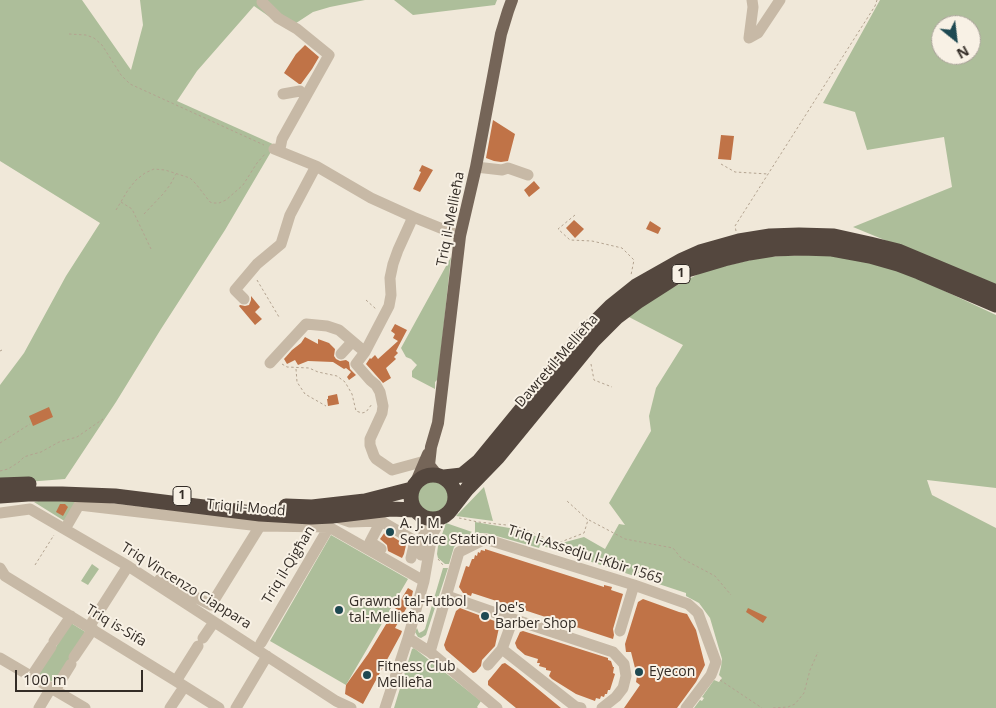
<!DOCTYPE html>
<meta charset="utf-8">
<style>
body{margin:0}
#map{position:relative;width:996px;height:708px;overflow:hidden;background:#f0e8d9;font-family:"Open Sans",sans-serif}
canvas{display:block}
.north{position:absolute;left:931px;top:15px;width:50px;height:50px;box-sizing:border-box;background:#f8f1e5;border:1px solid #a9a299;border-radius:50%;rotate:151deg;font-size:14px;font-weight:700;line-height:20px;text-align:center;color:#332c26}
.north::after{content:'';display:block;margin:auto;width:18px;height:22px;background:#1e4952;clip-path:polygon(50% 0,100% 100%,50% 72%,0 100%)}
.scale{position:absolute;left:15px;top:670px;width:128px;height:22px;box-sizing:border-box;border:2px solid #332c26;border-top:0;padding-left:6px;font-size:15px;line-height:18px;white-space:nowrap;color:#332c26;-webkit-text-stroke:4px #f8f1e5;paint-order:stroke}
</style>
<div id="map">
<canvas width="996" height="708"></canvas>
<div class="north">N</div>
<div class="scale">100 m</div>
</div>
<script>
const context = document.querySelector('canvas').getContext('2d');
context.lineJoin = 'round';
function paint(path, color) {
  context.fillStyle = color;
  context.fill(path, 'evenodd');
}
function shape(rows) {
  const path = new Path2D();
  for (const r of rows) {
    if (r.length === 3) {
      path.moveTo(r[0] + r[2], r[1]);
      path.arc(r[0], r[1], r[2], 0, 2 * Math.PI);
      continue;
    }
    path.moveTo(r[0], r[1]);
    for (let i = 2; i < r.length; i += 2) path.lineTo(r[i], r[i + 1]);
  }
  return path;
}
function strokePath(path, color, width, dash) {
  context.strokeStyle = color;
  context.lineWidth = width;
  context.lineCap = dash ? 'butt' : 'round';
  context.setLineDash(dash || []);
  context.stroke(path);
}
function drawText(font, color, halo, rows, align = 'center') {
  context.font = font + ' "Open Sans",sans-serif';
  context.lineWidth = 4;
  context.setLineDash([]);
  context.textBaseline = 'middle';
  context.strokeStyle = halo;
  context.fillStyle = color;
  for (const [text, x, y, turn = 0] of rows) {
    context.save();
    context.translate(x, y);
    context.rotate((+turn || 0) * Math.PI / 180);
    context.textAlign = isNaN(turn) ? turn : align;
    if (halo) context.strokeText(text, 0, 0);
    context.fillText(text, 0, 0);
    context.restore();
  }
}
const green = shape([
 [0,0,82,0,131,70,143,25,140,0,365,0,330,7,313,12,287,29,254,6,197,71,177,101,275,145,225,230,161,329,116,402,65,479,0,484,0,385,24,353,66,276,100,223,0,161],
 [394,0,497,0,495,5,413,15],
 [880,0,996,0,996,286,853,227,952,187,944,137,867,150,855,112,823,103],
 [941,25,971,25,971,55,941,55],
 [830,254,898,269,996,315,996,488,927,480,932,495,996,528,996,708,694,708,700,700,702,701,704,698,702,697,714,680,719,682,722,678,719,675,721,667,722,659,710,618,699,603,686,596,686,593,540,545,539,548,486,533,475,533,463,539,454,547,449,564,445,564,438,558,437,554,438,546,446,523,475,533,475,522,515,529,558,544,584,537,605,549,619,524,625,525,609,503,651,431,649,416,656,388,683,345,627,316,655,297,704,271,763,257],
 [451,257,438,379,435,382,435,389,412,377,412,371,417,365,411,359,406,357,401,348],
 [434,496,17],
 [484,487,493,521,456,516],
 [43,500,75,501,75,508,66,522,34,502],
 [331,535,408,579,346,685,270,641],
 [92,564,99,569,88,585,81,581],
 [443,568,448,568,426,635,421,638,418,637,415,632,417,628,419,633,423,631,425,629],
 [71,623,87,633,56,684,39,674],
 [414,648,481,701,477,707,478,708,394,708,412,649]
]);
const building = shape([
 [305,45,319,57,312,69,301,84,299,84,284,73,296,54],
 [493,120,515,134,508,161,501,162,494,161,486,158],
 [721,135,734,136,731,160,718,159],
 [422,165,433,170,420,192,413,189,421,172,419,171],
 [534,181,540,188,529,197,524,190],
 [574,220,584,229,575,238,566,228],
 [650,221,661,228,658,234,646,229],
 [251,296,260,307,255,312,262,319,255,325,239,306,240,305,245,306,249,305,251,300],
 [395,324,407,330,396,351,398,353,394,357,396,359,386,368,391,378,383,383,366,364,370,358,371,359,375,355,378,359,398,341,393,338,395,334,391,331],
 [305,337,318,344,318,339,329,343,335,349,334,356,336,359,340,361,346,360,349,362,350,369,356,375,349,380,347,377,351,372,346,368,344,369,333,362,308,361,298,365,295,360,287,364,284,359,292,350,301,343],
 [337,394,339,404,328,406,327,399,328,399,328,396],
 [49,407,53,417,33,426,29,416],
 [60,504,65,504,68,507,63,516,56,512],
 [385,532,406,545,404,554,402,558,388,551,387,545,380,539],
 [485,549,604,587,604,585,612,587,611,590,623,594,613,629,614,635,613,639,472,593,471,596,463,593,459,587,466,566,469,567,472,559,474,559,475,555,477,556,478,552,480,553,481,550,485,551],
 [408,588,413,591,411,600,395,628,402,631,401,634,363,704,345,694,346,685,368,654],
 [643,599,679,612,687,614,696,630,705,665,696,682,677,708,624,708,640,685,636,682,637,676,631,652,626,652,625,644,638,602],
 [460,608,500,623,495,646,482,660,481,666,476,672,473,673,446,650,444,645,456,611],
 [748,608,767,617,763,623,746,612],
 [523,631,608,658,608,660,611,661,613,667,614,667,613,673,615,674,610,690,608,690,607,694,605,694,604,697,601,696,600,699,596,698,595,701,576,694,552,679,549,676,551,671,546,670,546,668,539,666,540,663,537,663,538,659,525,655,517,648,515,643,520,632],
 [505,663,516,671,561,708,516,708,488,685,488,681,502,664]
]);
const path = shape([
 [69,34,86,35,94,38,102,45,121,75,130,84,264,145],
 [721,164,735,172,768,174],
 [121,202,132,209,151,249],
 [116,210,128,190,136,180,145,173,154,169,165,170,190,178,196,184,210,202,213,203,219,203,226,200,243,185,257,163,265,154],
 [144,214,163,194,170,185,176,174],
 [575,215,558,229,570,240,592,241,622,248,634,260,631,275],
 [736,231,735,226,875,6,877,0],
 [257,280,279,317],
 [366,300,376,309],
 [0,351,2,350],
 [282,364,287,367,309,368,318,372,337,376,345,382,352,394,356,411,362,413,366,412,372,404],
 [591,364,594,380,612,387],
 [296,369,297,382,305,394,326,406],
 [0,443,30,424],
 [0,471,8,469,19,462,24,457,30,455,41,452,59,442,77,437,103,419],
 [459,518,478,522,516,526,558,543,584,533,588,520,567,501],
 [589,520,625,539,673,548,681,558,715,576,731,595],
 [438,559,443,565],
 [35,565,54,535],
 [720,680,762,708],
 [773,708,788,707,795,704,804,693,810,670,818,652]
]);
const minor = shape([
 [262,2,278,18,297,29,329,55,282,139,280,149,282,152],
 [749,38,758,33,780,0],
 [749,38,753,7,752,0],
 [283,94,300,91],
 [274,149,316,166,371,198,413,217,460,236],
 [476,167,502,170,508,168,528,175],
 [244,299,235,290,257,264,281,244,290,215,316,166],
 [365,352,356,364,370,380,376,385,380,392,383,406,382,413,370,439,370,445,374,456,376,459,392,470,425,461],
 [341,354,352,342],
 [270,363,306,324,327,326,339,330,365,352,389,306,391,295,390,278,393,264,398,250,413,217],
 [0,513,30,509,128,566,336,701,351,708],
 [419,514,423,525,424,533,421,555],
 [333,516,350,522,381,521,415,541,411,558],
 [381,521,370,542,381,549],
 [65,529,79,505,260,526,329,527,424,581],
 [0,568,5,576,176,681,219,708],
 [160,579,211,605,260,526],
 [447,596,513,619,613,652,624,664,626,676,623,688,616,697,602,708],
 [513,619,502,649,576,707,581,708],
 [89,627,128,566],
 [620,631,634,585],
 [203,638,214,622],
 [408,638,430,652],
 [54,641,71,616],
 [261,643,329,527],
 [74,657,93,629],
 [0,658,85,708],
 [488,665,502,649],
 [31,677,51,647],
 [176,681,198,646],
 [55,690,71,664],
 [39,708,51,688],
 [170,708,184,687],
 [236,708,267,656],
 [385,708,408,638,424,581,432,535,442,517],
 [497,708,430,652,459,552,485,539,634,585,688,604,698,613,716,662,711,675,686,708]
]);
const major = shape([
 [437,475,429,465,431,447,438,423,460,236,476,167,501,34,508,11,512,0],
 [416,482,428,454]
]);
const highway = shape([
 [433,497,22],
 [444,477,462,475,479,461,584,333,611,306,636,286,682,260,700,252,739,241,770,236,799,235,834,236,870,244,898,251,996,292],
 [0,485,29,484],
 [0,496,28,494,62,494,115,496,260,514,311,517,332,516,391,509,415,510],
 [286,506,312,507,365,501,412,489],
 [453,507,467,489,498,457,593,341,617,317,637,302,687,270,724,259,749,253,774,249,801,248,832,249,870,256,898,264,919,272,996,305]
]);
const markers = [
 [390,532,5,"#1e4952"],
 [339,610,5,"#1e4952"],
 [485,616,5,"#1e4952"],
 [639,672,5,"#1e4952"],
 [367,675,5,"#1e4952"]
];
const shields = [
 [681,274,18],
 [182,496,18]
];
const shieldNames = [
 ["1",681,274],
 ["1",182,496]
];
const streetNames = [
 ["Triq il-Mellieħa",451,219,-79],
 ["Dawret il-Mellieħa",557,361,-49],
 ["Triq il-Modd",246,508,5],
 ["Triq l-Assedju l-Kbir 1565",585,555,18],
 ["Triq il-Qigħan",289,565,-59],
 ["Triq Vincenzo Ciappara",186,586,32],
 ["Triq is-Sifa",116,626,31]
];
const poiNames = [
 ["A. J. M.",400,524],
 ["Service Station",400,540],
 ["Grawnd tal-Futbol",349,602],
 ["tal-Mellieħa",349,618],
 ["Joe's",495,608],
 ["Barber Shop",495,624],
 ["Fitness Club",377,667],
 ["Mellieħa",377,683],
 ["Eyecon",649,672]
];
paint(green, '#adbe9a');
paint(building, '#c07347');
strokePath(path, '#b3a390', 1, [2.5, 2.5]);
strokePath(minor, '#c7b9a6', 11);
strokePath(major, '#756558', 12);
strokePath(highway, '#54473e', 15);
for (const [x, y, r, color] of markers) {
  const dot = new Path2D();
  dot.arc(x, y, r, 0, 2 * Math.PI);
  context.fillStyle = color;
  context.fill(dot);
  strokePath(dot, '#f8f1e5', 2);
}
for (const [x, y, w] of shields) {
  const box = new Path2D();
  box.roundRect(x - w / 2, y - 9.5, w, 19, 4);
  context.fillStyle = '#f8f1e5';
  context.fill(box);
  strokePath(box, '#332c26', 1);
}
drawText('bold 12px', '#332c26', null, shieldNames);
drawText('14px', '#332c26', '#f8f1e5', streetNames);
drawText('14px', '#332c26', '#f8f1e5', poiNames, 'left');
</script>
